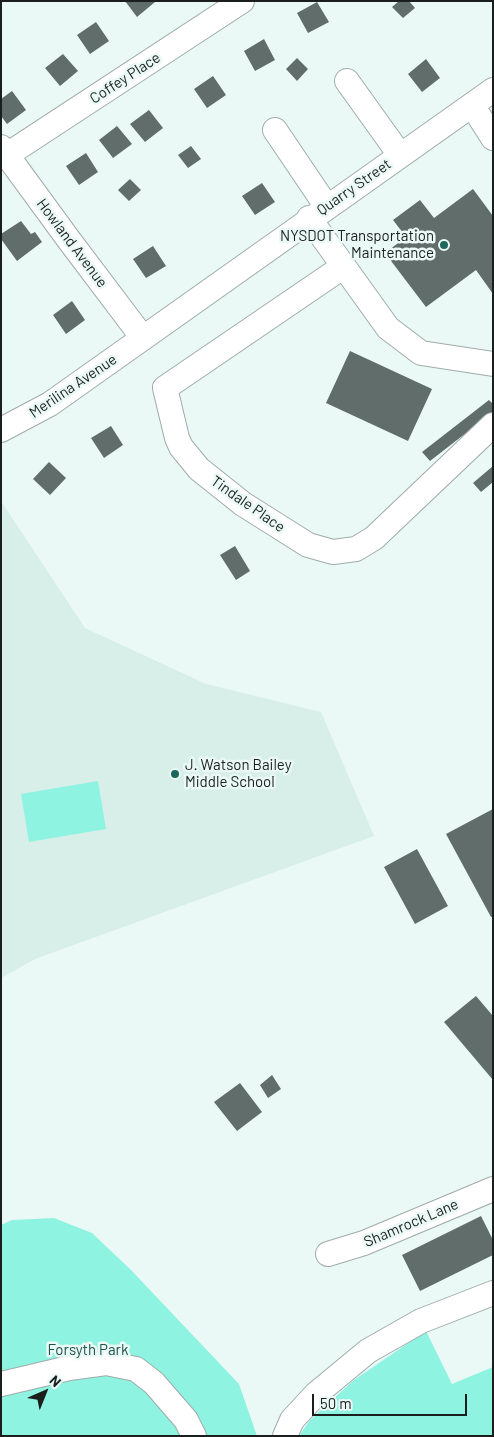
<!DOCTYPE html>
<style>
body{margin:0}
#map{position:relative;width:494px;height:1437px;overflow:hidden;background:#eaf9f6;font-family:Barlow,sans-serif}
canvas{display:block}
.frame{position:absolute;inset:0;border:2px solid #1a1f1e;pointer-events:none}
.north{position:absolute;left:20px;top:1367px;width:50px;height:50px;-webkit-text-stroke:4px #eaf9f6;paint-order:stroke;rotate:44deg;font-size:14px;font-weight:700;line-height:20px;text-align:center;color:#1a1f1e}
.north::after{content:'';display:block;margin:auto;width:18px;height:22px;background:#1a1f1e;clip-path:polygon(50% 0,100% 100%,50% 72%,0 100%)}
.scale{position:absolute;left:312px;top:1394px;width:155px;height:22px;box-sizing:border-box;border:2px solid #1a1f1e;border-top:0;padding-left:6px;font-size:15px;line-height:18px;white-space:nowrap;color:#1a1f1e;-webkit-text-stroke:4px #eaf9f6;paint-order:stroke}
</style>
<div id="map">
<canvas width="494" height="1437"></canvas>
<div class="frame"></div>
<div class="north">N</div>
<div class="scale">50 m</div>
</div>
<script>
const context = document.querySelector('canvas').getContext('2d');
context.lineJoin = 'round';
function paint(path, color) {
  context.fillStyle = color;
  context.fill(path, 'evenodd');
}
function shape(rows) {
  const path = new Path2D();
  for (const r of rows) {
    path.moveTo(r[0], r[1]);
    for (let i = 2; i < r.length; i += 2) path.lineTo(r[i], r[i + 1]);
  }
  return path;
}
function strokePath(path, color, width, dash) {
  context.strokeStyle = color;
  context.lineWidth = width;
  context.lineCap = dash ? 'butt' : 'round';
  context.setLineDash(dash || []);
  context.stroke(path);
}
function drawText(font, color, halo, rows, align = 'center') {
  context.font = font + ' Barlow,sans-serif';
  context.lineWidth = 5;
  context.setLineDash([]);
  context.textBaseline = 'middle';
  context.strokeStyle = halo;
  context.fillStyle = color;
  for (const [text, x, y, turn = 0] of rows) {
    context.save();
    context.translate(x, y);
    context.rotate((+turn || 0) * Math.PI / 180);
    context.textAlign = isNaN(turn) ? turn : align;
    if (halo) context.strokeText(text, 0, 0);
    context.fillText(text, 0, 0);
    context.restore();
  }
}
const built = shape([
 [1,501,85,628,206,684,321,712,374,836,35,959,1,978]
]);
const green = shape([
 [98,781,106,829,29,842,21,794],
 [54,1218,92,1233,131,1270,239,1384,257,1436,1,1436,1,1225,12,1220],
 [426,1331,452,1384,493,1367,493,1436,299,1436,310,1420,354,1380]
]);
const building = shape([
 [125,1,154,1,155,2,137,17],
 [399,1,409,1,415,8,403,18,392,7],
 [317,2,329,22,308,33,297,13],
 [96,22,109,41,90,54,77,35],
 [264,39,275,60,255,71,244,51],
 [63,54,78,71,60,86,45,68],
 [297,58,308,69,297,81,286,69],
 [426,59,440,78,422,92,408,74],
 [213,76,226,95,207,108,194,89],
 [12,91,26,110,7,124,1,116,1,99],
 [149,110,163,128,145,142,130,124],
 [117,126,132,144,113,158,99,140],
 [191,146,201,159,188,168,178,155],
 [86,153,98,172,79,185,66,166],
 [130,179,141,190,129,201,118,190],
 [262,183,275,202,255,215,242,196],
 [473,189,493,216,493,294,476,270,426,307,385,253,406,237,393,220,420,200,434,218],
 [21,221,31,234,35,232,42,242,17,261,1,239,1,234],
 [153,246,166,266,146,278,133,259],
 [72,301,85,320,66,334,53,315],
 [350,351,432,389,408,441,326,403],
 [489,400,493,404,493,412,430,461,422,452],
 [111,426,123,445,104,458,91,438],
 [49,462,66,478,50,495,33,479],
 [493,466,493,482,481,492,473,483],
 [235,546,250,571,236,580,220,555],
 [493,809,493,917,491,917,446,834],
 [417,849,448,906,415,924,384,867],
 [476,996,493,1016,493,1080,444,1022],
 [272,1075,281,1089,268,1098,260,1085],
 [240,1083,262,1112,237,1131,214,1102],
 [481,1216,493,1240,493,1255,420,1291,402,1255]
]);
const minor = shape([
 [347,81,400,155],
 [472,105,493,138],
 [275,130,327,207],
 [1,147,69,240,143,338],
 [7,155,242,1],
 [309,218,388,328,421,353,493,364],
 [344,266,165,388,177,438,181,447,199,469,243,504,308,545,333,552,356,549,374,538,493,425],
 [1,430,50,404,493,90],
 [328,1254,364,1243,493,1189],
 [1,1384,69,1368,106,1363,136,1369,154,1383,186,1420,194,1436],
 [285,1436,292,1420,316,1394,368,1351,421,1321,493,1293]
]);
const markers = [
 [444,245,5,"#1e675c"],
 [175,774,5,"#1e675c"]
];
const streetNames = [
 ["Coffey Place",125,78,-33],
 ["Quarry Street",354,187,-35],
 ["Howland Avenue",72,243,53],
 ["Merilina Avenue",73,386,-34],
 ["Tindale Place",248,504,35],
 ["Shamrock Lane",411,1223,-23]
];
const poiNames = [
 ["NYSDOT Transportation",434,236],
 ["Maintenance",434,253],
 ["J. Watson Bailey",185,765,"left"],
 ["Middle School",185,782,"left"]
];
const parkNames = [
 ["Forsyth Park",88,1350]
];
paint(built, '#d7eee9');
paint(green, '#8ff3e1');
paint(building, '#616d6b');
strokePath(minor, '#9faca9', 26);
strokePath(minor, '#fff', 24);
for (const [x, y, r, color] of markers) {
  const dot = new Path2D();
  dot.arc(x, y, r, 0, 2 * Math.PI);
  context.fillStyle = color;
  context.fill(dot);
  strokePath(dot, '#eaf9f6', 2);
}
drawText('15px', '#1a1f1e', '#eaf9f6', streetNames);
drawText('15px', '#1a1f1e', '#eaf9f6', poiNames, 'right');
drawText('15px', '#1e5149', '#eaf9f6', parkNames);
</script>
